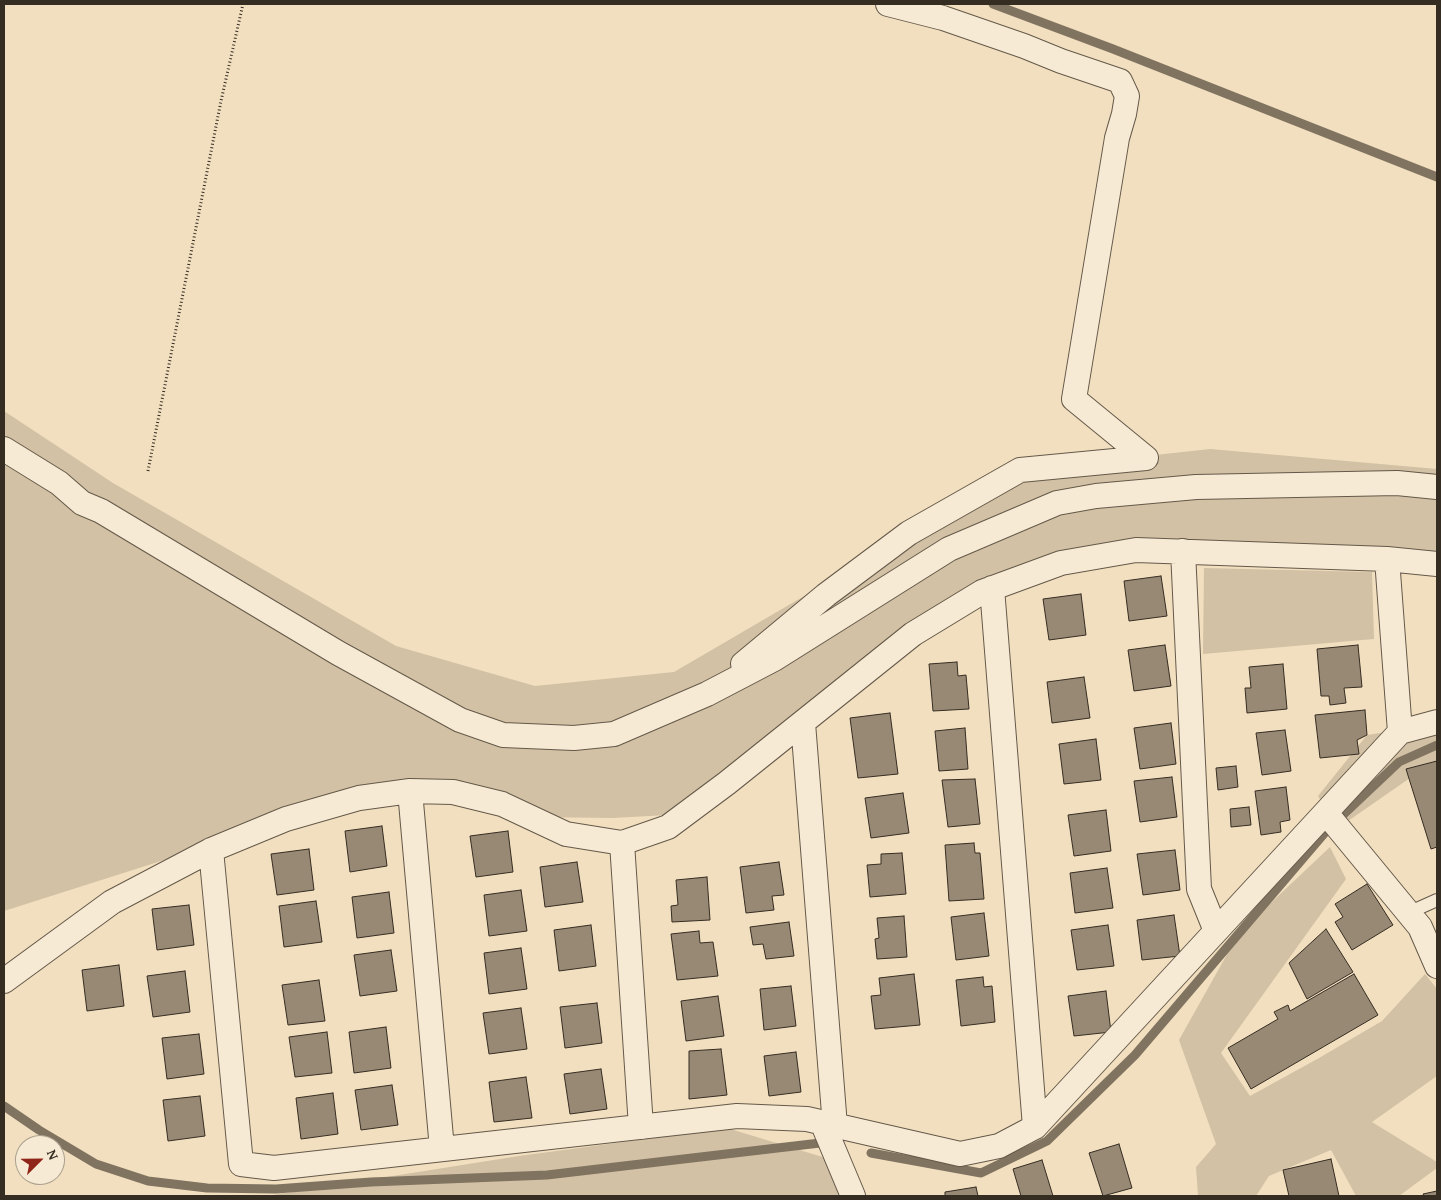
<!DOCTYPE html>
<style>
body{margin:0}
#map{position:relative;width:1441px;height:1200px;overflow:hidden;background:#f2dfbf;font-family:"Gentium Book Plus",serif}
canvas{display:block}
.frame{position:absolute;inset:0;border:5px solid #352c22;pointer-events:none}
.north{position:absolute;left:15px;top:1135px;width:50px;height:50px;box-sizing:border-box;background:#f7ead5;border:1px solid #a99e8d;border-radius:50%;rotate:67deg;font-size:14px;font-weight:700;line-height:20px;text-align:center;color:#352c22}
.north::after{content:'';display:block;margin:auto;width:18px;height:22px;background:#8f2418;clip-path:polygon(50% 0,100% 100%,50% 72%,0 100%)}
</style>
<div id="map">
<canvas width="1441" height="1200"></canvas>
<div class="frame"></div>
<div class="north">N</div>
</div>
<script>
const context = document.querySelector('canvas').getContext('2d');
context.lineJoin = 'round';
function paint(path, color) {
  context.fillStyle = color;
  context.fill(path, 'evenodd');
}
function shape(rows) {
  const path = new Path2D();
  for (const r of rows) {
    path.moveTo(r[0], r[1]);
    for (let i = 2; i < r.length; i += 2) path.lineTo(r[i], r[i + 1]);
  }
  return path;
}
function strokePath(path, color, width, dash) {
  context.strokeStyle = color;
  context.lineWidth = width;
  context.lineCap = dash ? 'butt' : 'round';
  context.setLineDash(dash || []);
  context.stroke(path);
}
const green = shape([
 [4,411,113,483,396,646,535,686,674,672,1020,470,1210,449,1437,469,1437,568,1239,553,1072,562,913,634,686,814,613,818,529,817,453,792,359,798,4,911],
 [1204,568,1372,572,1374,639,1203,654],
 [1437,724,1437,769,1420,771,1338,828,1318,796,1367,735],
 [1330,847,1346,879,1221,1053,1250,1096,1319,1058,1382,1021,1425,974,1437,989,1437,1076,1372,1122,1437,1162,1437,1168,1399,1196,1356,1196,1331,1150,1269,1176,1256,1196,1198,1196,1196,1167,1216,1144,1179,1040,1239,933],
 [727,1128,839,1162,850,1196,267,1196,519,1156]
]);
const stream = shape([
 [993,4,1113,49,1437,177],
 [4,1106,39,1130,96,1164,148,1181,207,1188,276,1189,371,1182,547,1175,820,1143],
 [871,1153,981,1173,1047,1141,1135,1055,1328,829,1399,762,1437,745]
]);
const building = shape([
 [1161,576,1167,616,1129,621,1124,581,1161,576],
 [1081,594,1086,635,1049,640,1043,599,1081,594],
 [1165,645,1171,686,1134,691,1128,650,1165,645],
 [1358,645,1362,687,1344,688,1346,703,1330,705,1329,696,1321,696,1317,649,1358,645],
 [957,662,958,676,966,675,969,709,933,711,929,664,957,662],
 [1283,664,1287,709,1247,713,1245,688,1251,688,1249,667,1283,664],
 [1084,677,1090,718,1052,723,1047,682,1084,677],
 [1365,710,1367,735,1357,740,1359,754,1320,758,1315,715,1365,710],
 [890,713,898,774,858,778,850,718,890,713],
 [1171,723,1176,764,1140,769,1134,728,1171,723],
 [965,728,968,769,939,771,935,731,965,728],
 [1285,730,1291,771,1262,775,1256,733,1285,730],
 [1096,739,1101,780,1064,784,1059,744,1096,739],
 [1437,761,1437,847,1431,849,1406,769,1437,761],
 [1236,766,1238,787,1218,790,1216,768,1236,766],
 [1172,777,1177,817,1140,822,1134,781,1172,777],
 [975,779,980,824,948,827,942,780,975,779],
 [1286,787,1290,820,1280,822,1281,832,1261,835,1255,791,1286,787],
 [903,793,909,833,871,838,865,798,903,793],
 [1249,807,1251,825,1231,827,1230,809,1249,807],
 [1106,810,1111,851,1074,856,1068,815,1106,810],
 [382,826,387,866,350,872,345,831,382,826],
 [508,831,513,872,476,877,470,836,508,831],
 [974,843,975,853,980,853,984,899,949,901,945,845,974,843],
 [309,849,314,890,277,895,271,854,309,849],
 [1175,850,1180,890,1143,895,1137,854,1175,850],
 [902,853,906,894,870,897,867,865,881,864,881,854,902,853],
 [577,862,583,902,545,907,540,867,577,862],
 [779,862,784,895,772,896,774,910,746,913,740,867,779,862],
 [1107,868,1113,908,1075,913,1070,873,1107,868],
 [707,877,710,920,672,922,671,906,678,905,676,880,707,877],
 [1367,884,1393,925,1352,950,1335,922,1343,917,1335,904,1367,884],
 [521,890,527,931,489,936,484,895,521,890],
 [389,892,394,933,357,938,352,897,389,892],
 [316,901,322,942,284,947,279,906,316,901],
 [189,905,194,945,157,950,152,909,189,905],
 [984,913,989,956,956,960,951,917,984,913],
 [1174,915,1180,956,1142,960,1137,920,1174,915],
 [904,916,907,957,877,959,875,939,879,938,877,918,904,916],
 [789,922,794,956,766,959,763,944,753,945,750,927,789,922],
 [591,925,596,966,559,971,554,930,591,925],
 [1108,925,1114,966,1077,970,1071,930,1108,925],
 [1326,929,1353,972,1307,999,1289,963,1326,929],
 [699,931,700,943,713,942,718,976,677,980,671,934,699,931],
 [521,948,527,989,489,994,484,953,521,948],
 [391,950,397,991,360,996,354,955,391,950],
 [119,965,124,1006,87,1011,82,970,119,965],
 [185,971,190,1012,153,1017,147,976,185,971],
 [914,974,920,1025,875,1029,871,996,881,995,879,978,914,974],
 [1354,974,1378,1015,1251,1089,1228,1048,1278,1019,1274,1012,1288,1005,1290,1011,1354,974],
 [983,977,984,987,992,986,995,1022,961,1026,956,980,983,977],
 [319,980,325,1021,288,1025,282,985,319,980],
 [791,986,796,1026,764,1030,760,989,791,986],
 [1106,991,1111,1032,1074,1036,1068,996,1106,991],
 [718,996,724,1036,686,1041,681,1001,718,996],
 [597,1003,602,1043,565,1048,560,1007,597,1003],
 [521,1008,527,1049,489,1054,483,1013,521,1008],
 [386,1027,391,1068,354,1073,349,1032,386,1027],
 [327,1032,332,1073,295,1077,289,1037,327,1032],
 [199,1034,204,1074,167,1079,162,1038,199,1034],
 [721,1049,727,1095,689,1099,689,1051,721,1049],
 [796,1052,801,1092,769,1096,764,1056,796,1052],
 [601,1069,607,1109,570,1114,564,1074,601,1069],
 [526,1077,532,1118,494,1122,489,1082,526,1077],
 [392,1085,398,1125,361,1130,355,1090,392,1085],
 [333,1093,338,1134,301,1139,296,1098,333,1093],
 [200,1096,205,1136,168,1141,163,1100,200,1096],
 [1119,1144,1132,1188,1103,1196,1089,1153,1119,1144],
 [1331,1159,1339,1196,1289,1196,1283,1170,1331,1159],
 [1042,1160,1053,1196,1021,1196,1013,1169,1042,1160],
 [976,1187,978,1196,945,1196,945,1192,976,1187],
 [1437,1191,1437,1196,1424,1196,1423,1194,1437,1191]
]);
const path = shape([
 [148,471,221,101,243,4]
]);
const lane = shape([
 [1408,913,1437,900]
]);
const street = shape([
 [4,449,59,483,82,503,101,511,338,653,460,720,503,735,574,738,614,734,707,694,774,659,949,549,1057,503,1096,496,1196,487,1397,483,1437,487],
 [1183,551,1199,889,1216,931],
 [1387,559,1400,732],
 [992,588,1035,1127],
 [743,664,826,595,909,533,1020,470,1146,458,1074,399,1117,138,1124,114,1127,96,1120,81,1061,61,1024,46,943,18,888,4],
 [803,723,835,1126],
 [410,791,442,1149],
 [1326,813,1420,927,1437,966],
 [622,843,641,1127],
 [211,850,241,1164,274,1168,737,1116,807,1119,960,1154,999,1146,1035,1127,1400,732,1437,722],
 [4,981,112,902,211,850,286,819,359,798,410,791,453,792,502,804,566,834,622,843,668,827,727,783,913,634,982,592,1061,563,1136,550,1387,559,1437,564],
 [822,1122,853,1196]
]);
paint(green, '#d2c1a4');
strokePath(stream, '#807360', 9);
paint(building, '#978974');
strokePath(building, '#352c22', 1);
strokePath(lane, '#645949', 14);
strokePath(street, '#645949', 26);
strokePath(path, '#352c22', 3, [1, 2.5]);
strokePath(lane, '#f7ead5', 12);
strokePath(street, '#f7ead5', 24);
</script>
